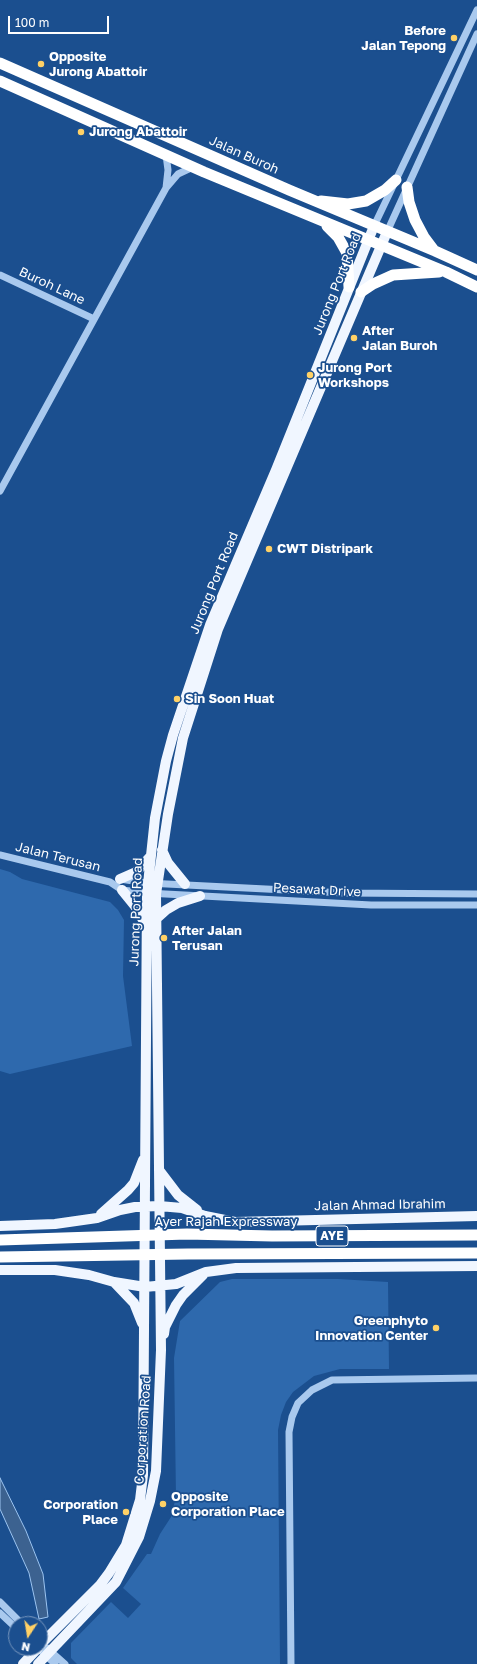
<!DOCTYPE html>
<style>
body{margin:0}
#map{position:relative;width:477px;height:1664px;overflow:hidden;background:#1b4f8f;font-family:"Golos Text",sans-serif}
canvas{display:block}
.north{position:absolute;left:8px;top:1616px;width:40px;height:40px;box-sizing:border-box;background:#1b4f8f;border:1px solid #7695bc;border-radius:50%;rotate:192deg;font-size:11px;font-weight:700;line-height:16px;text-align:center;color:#fff}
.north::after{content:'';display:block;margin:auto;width:14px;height:18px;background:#ffd166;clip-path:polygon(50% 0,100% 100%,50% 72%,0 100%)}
.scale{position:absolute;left:8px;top:16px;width:101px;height:18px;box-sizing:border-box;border:2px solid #fff;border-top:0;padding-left:5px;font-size:12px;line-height:14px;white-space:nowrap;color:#fff;-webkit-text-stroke:3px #1b4f8f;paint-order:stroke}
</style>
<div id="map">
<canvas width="477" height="1664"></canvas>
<div class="north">N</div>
<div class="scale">100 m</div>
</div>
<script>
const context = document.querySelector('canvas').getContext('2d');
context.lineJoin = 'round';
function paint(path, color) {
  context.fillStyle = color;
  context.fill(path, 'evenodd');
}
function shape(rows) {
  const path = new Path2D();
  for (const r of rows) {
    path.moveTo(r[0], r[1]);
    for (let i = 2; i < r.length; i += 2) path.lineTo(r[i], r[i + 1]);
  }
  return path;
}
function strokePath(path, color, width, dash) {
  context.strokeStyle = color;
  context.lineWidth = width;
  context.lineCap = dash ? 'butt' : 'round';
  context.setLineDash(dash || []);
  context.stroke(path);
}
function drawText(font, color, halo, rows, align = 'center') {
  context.font = font + ' "Golos Text",sans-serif';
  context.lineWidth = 3.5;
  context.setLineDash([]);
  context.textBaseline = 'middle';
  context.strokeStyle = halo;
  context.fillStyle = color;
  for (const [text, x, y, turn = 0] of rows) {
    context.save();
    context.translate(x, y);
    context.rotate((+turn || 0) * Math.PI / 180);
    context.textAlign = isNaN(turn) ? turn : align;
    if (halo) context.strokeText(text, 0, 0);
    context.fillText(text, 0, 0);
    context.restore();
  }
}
const green = shape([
 [0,869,10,872,22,879,110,902,118,910,124,920,123,976,132,1046,10,1074,0,1071],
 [232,1279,338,1279,388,1282,389,1369,340,1369,314,1376,293,1392,286,1402,281,1415,278,1430,280,1664,77,1664,71,1658,71,1643,111,1602,128,1618,141,1604,123,1588,147,1554,151,1554,160,1534,171,1517,176,1497,174,1358,180,1321,220,1282]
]);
const water = shape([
 [0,1478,26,1531,43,1574,48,1617,39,1619,29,1573,0,1509,0,1478]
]);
const minor = shape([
 [166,188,168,170,166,155],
 [374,226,477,10],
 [387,232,477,34],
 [0,275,94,319],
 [0,491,166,188,178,174,193,167],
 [0,855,110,882,122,890,147,893,371,905,477,905],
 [120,879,147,883,345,893,477,894],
 [0,1602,22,1624],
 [0,1613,16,1628],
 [38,1648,55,1664],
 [47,1648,65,1664],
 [291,1664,289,1432,292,1417,298,1403,312,1390,332,1380,477,1378]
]);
const major = shape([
 [162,850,168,863,185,884],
 [120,879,136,872,150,857],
 [122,890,135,906,147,927],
 [156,919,166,910,178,903,200,896],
 [159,1170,178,1195,197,1210],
 [101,1214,128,1190,134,1183,143,1160],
 [0,1226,55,1224,97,1218,120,1210,135,1207,159,1206,182,1208,205,1216,235,1222,477,1216],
 [0,1270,55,1270,89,1275,114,1282,145,1287,176,1284,206,1272,236,1268,477,1266],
 [114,1282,134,1303,142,1323],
 [164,1334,165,1327,176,1305,183,1295,203,1275],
 [40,1645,100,1585,109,1573,126,1545,140,1500,143,1475,147,893,155,818,166,761,173,735,210,625,276,470,374,226],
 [23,1664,38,1648],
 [38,1664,116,1582,139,1537,150,1501,156,1471,161,1350,156,894,168,814,183,738,218,629,387,232]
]);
const highway = shape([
 [0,63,289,190,435,251,477,270],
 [0,81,204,172,446,272,477,287],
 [407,187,409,202,415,220,424,237,433,249],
 [321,201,348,204,366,201,385,190,396,180],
 [327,226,338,237,347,253,349,287],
 [361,292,373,284,393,275,439,272],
 [0,1240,187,1234,272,1236,477,1235],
 [0,1257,188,1254,477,1253]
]);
const markers = [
 [454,38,4,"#ffd166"],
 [41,64,4,"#ffd166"],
 [81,132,4,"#ffd166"],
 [354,338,4,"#ffd166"],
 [310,375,4,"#ffd166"],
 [269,549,4,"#ffd166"],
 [177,699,4,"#ffd166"],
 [164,938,4,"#ffd166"],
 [436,1328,4,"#ffd166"],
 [163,1504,4,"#ffd166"],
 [126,1512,4,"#ffd166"]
];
const shields = [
 [332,1236,32]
];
const shieldNames = [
 ["AYE",332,1236]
];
const poiNames = [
 ["Before",446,31,"right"],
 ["Jalan Tepong",446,46,"right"],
 ["Opposite",49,57],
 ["Jurong Abattoir",49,72],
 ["Jurong Abattoir",89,132],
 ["After",362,331],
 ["Jalan Buroh",362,346],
 ["Jurong Port",318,368],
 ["Workshops",318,383],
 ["CWT Distripark",277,549],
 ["Sin Soon Huat",185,699],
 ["After Jalan",172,931],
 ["Terusan",172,946],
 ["Greenphyto",428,1321,"right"],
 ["Innovation Center",428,1336,"right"],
 ["Opposite",171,1497],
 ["Corporation Place",171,1512],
 ["Corporation",118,1505,"right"],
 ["Place",118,1520,"right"]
];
const streetNames = [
 ["Jalan Buroh",244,155,24],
 ["Jurong Port Road",337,284,-68],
 ["Buroh Lane",52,286,25],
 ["Jurong Port Road",214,583,-68],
 ["Jalan Terusan",58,857,14],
 ["Pesawat Drive",317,890,3],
 ["Jurong Port Road",136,912,-88],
 ["Jalan Ahmad Ibrahim",380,1205,-1],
 ["Ayer Rajah Expressway",226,1222],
 ["Corporation Road",143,1430,-86]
];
paint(green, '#2e69ad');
paint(water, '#3c6290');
strokePath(water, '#9cc4f0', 1);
strokePath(minor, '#a9c9ee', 7);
strokePath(major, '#f0f6ff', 10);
strokePath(highway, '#fff', 11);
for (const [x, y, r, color] of markers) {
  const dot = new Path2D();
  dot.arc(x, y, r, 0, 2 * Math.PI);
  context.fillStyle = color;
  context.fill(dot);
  strokePath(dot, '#1b4f8f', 1.5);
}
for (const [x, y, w] of shields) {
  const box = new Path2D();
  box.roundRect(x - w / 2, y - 10, w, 20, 3);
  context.fillStyle = '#1b4f8f';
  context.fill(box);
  strokePath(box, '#fff', 1);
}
drawText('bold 12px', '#fff', null, shieldNames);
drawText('bold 13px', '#fff', '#1b4f8f', poiNames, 'left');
drawText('13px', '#fff', '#1b4f8f', streetNames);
</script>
